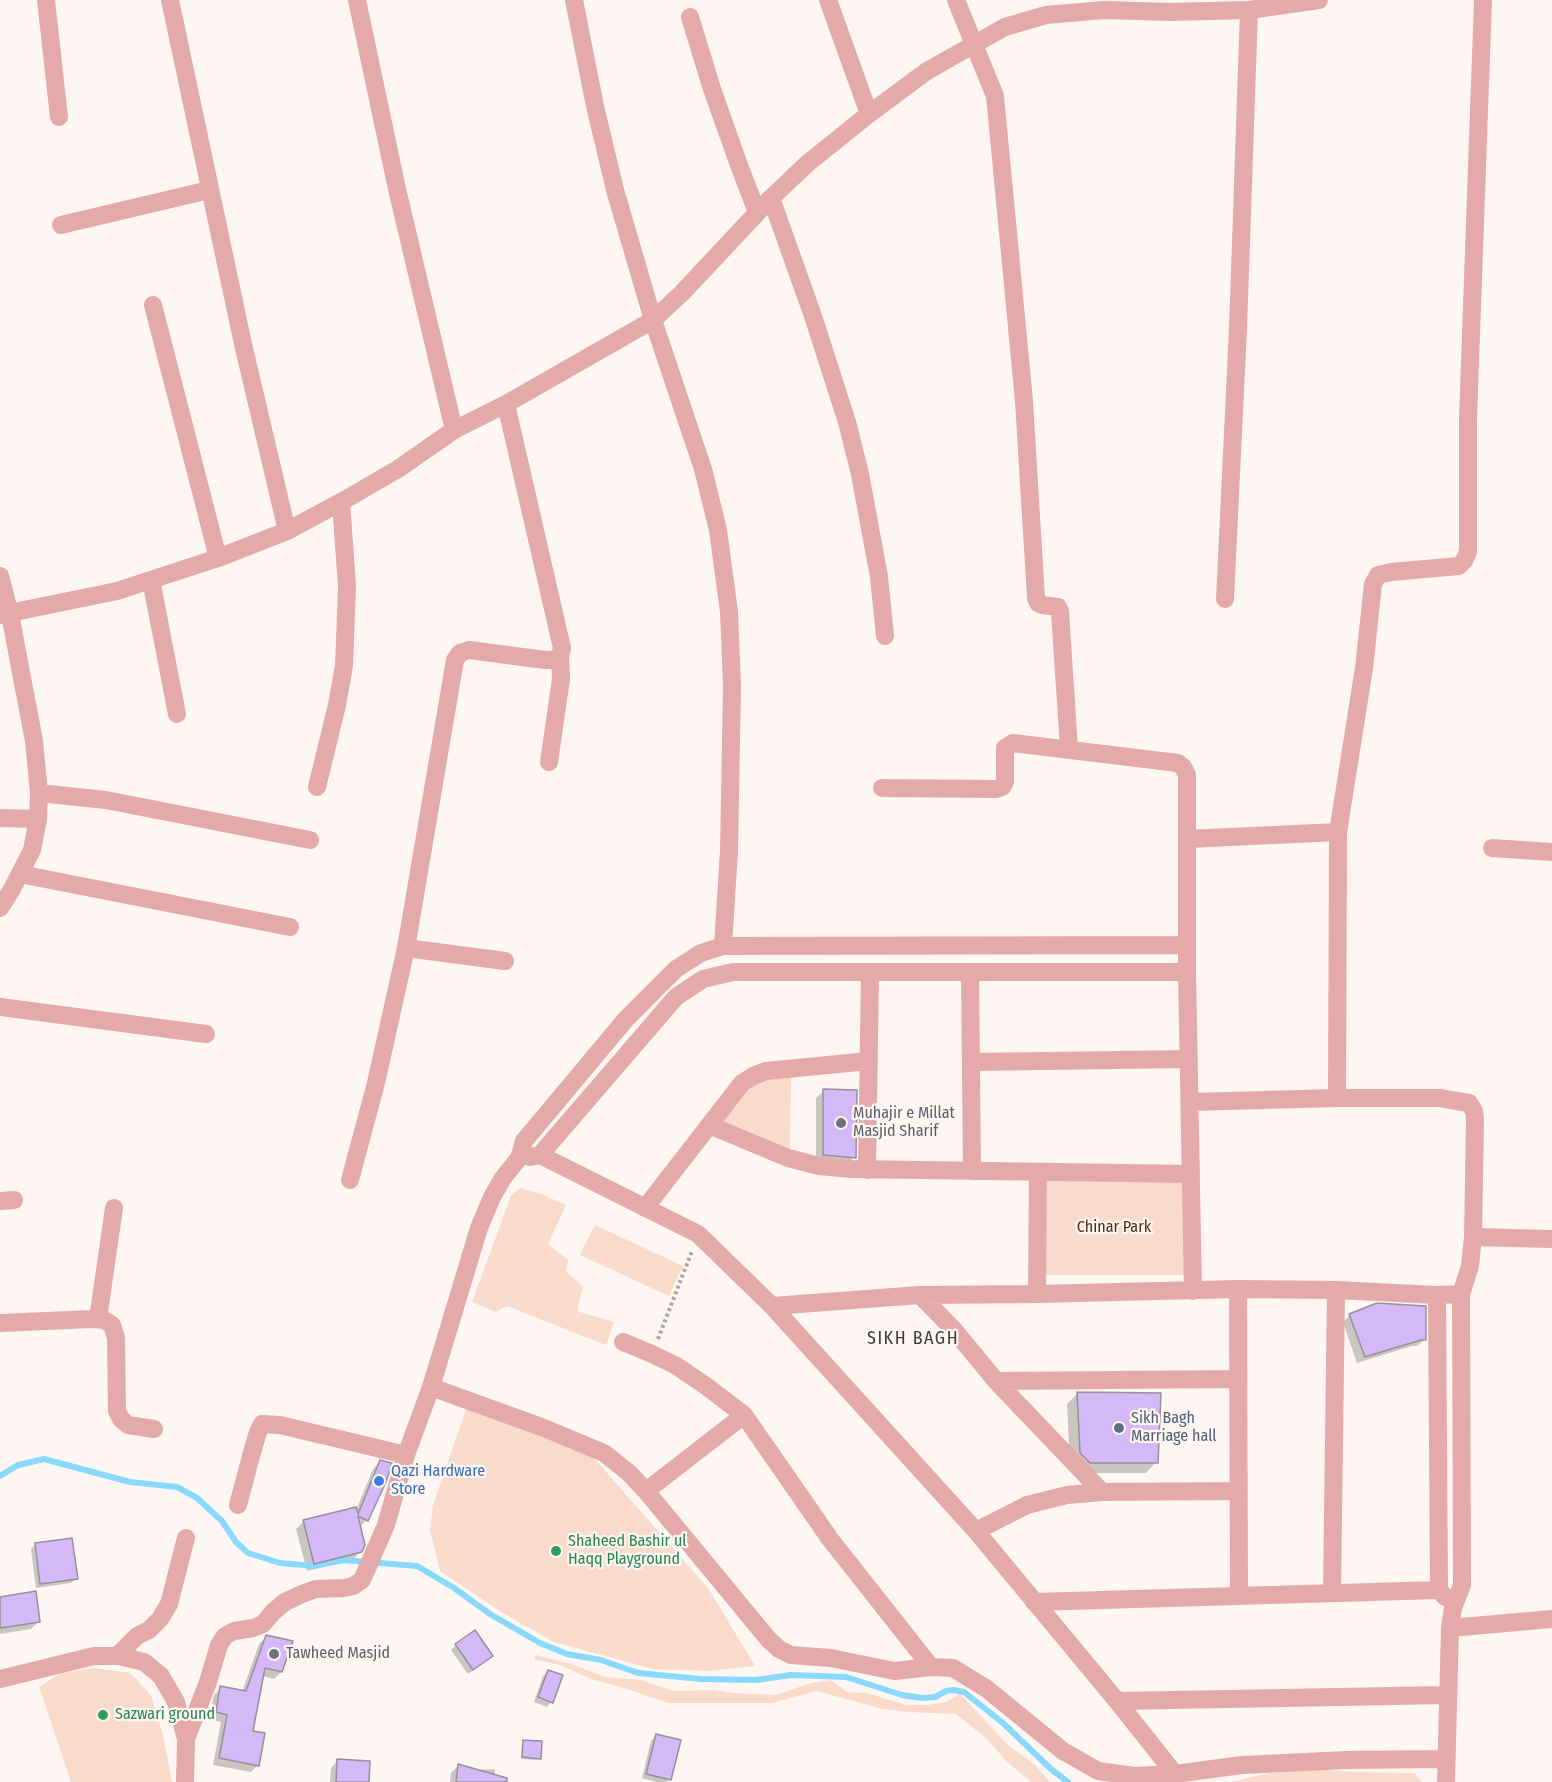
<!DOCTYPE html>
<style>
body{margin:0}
canvas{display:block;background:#fef6f2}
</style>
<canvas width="1552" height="1782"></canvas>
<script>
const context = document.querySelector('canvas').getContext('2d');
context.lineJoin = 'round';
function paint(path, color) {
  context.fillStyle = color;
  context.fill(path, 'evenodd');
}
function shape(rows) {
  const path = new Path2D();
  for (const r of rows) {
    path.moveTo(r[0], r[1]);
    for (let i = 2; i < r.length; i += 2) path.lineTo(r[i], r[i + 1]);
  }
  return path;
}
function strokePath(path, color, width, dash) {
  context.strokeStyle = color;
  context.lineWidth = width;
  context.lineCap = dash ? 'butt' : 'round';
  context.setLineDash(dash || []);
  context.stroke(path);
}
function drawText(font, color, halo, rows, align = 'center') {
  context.font = font + ' "Fira Sans Condensed",sans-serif';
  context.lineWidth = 4.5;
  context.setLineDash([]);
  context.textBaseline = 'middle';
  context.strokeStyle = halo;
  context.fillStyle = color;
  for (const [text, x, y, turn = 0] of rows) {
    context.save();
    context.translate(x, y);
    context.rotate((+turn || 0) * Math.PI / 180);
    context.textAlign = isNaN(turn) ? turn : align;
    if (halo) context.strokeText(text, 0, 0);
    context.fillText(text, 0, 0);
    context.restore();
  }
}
const green = shape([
 [791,1076,790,1152,720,1124,753,1081],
 [1043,1181,1184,1181,1185,1275,1043,1275],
 [520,1188,541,1194,566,1205,548,1244,568,1260,566,1271,583,1287,577,1311,614,1322,606,1345,507,1306,496,1312,472,1302,511,1196],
 [595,1225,683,1266,669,1296,580,1255],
 [466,1409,517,1425,594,1458,708,1588,755,1666,709,1671,653,1669,554,1642,501,1612,440,1571,430,1530,433,1505],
 [536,1655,571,1664,605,1677,641,1680,673,1691,713,1690,734,1693,776,1695,811,1683,831,1680,847,1692,867,1693,906,1705,927,1705,946,1702,960,1694,1009,1746,1033,1763,1050,1782,1031,1782,1007,1762,986,1738,956,1714,908,1712,883,1709,817,1691,772,1703,668,1703,624,1688,591,1679,560,1665,534,1660],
 [95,1668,130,1673,151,1695,163,1735,172,1782,71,1782,39,1687,61,1673],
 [1308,1769,1355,1772,1414,1773,1423,1782,1231,1782,1270,1773]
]);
const shadow = shape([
 [824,1091,854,1157,847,1165,816,1162,816,1098],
 [1350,1315,1425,1339,1417,1346,1412,1346,1357,1363,1343,1322],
 [1078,1393,1156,1462,1146,1473,1079,1473,1070,1464,1067,1404],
 [380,1462,367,1520,359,1527,361,1551,353,1559,307,1571,296,1529,303,1522,357,1508,373,1469],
 [36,1544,76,1578,71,1583,36,1588,31,1549],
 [0,1599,39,1621,31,1629,0,1634],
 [267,1637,281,1672,274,1679,262,1676,251,1732,258,1765,251,1772,213,1765,221,1722,209,1719,214,1695,221,1688,242,1692,259,1644],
 [456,1645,486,1661,468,1674,451,1650],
 [548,1671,551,1702,547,1707,534,1702,543,1676],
 [656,1736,669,1779,666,1782,656,1782,642,1778,651,1741],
 [524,1742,539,1758,537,1760,521,1759,522,1744],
 [338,1760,367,1782,330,1782,331,1768],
 [459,1765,474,1770,495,1769,494,1782,450,1782,451,1773]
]);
const stream = shape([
 [0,1476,18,1465,44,1459,130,1482,177,1487,197,1498,222,1521,236,1542,248,1553,280,1563,314,1566,343,1560,417,1566,454,1588,490,1614,540,1643,567,1654,601,1660,638,1673,701,1679,756,1680,791,1675,846,1677,902,1695,922,1698,935,1697,946,1691,953,1690,964,1692,1003,1723,1052,1770,1068,1782]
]);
const building = shape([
 [823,1089,857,1090,856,1158,823,1155,823,1089],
 [1377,1303,1426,1306,1426,1340,1421,1340,1365,1357,1349,1314,1377,1303],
 [1077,1392,1161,1393,1158,1463,1090,1463,1080,1453,1077,1392],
 [380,1460,392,1463,386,1482,368,1521,358,1516,365,1545,362,1552,314,1564,303,1520,356,1507,358,1514,380,1460],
 [72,1538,78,1579,40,1584,35,1543,72,1538],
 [36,1591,40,1622,1,1628,0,1626,0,1597,36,1591],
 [475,1630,493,1656,473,1670,455,1644,475,1630],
 [266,1635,293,1641,282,1672,265,1668,253,1731,265,1733,259,1766,219,1758,227,1715,216,1712,220,1686,246,1691,266,1635],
 [548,1670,563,1675,553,1703,538,1697,548,1670],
 [656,1734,681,1740,671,1780,646,1774,656,1734],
 [523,1740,542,1741,541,1759,522,1757,523,1740],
 [337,1759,370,1761,369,1782,336,1782,337,1759],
 [458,1764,507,1778,507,1782,456,1782,458,1764]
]);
const path = shape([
 [658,1339,692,1251]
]);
const minor = shape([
 [46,0,59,117],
 [170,0,243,344,287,531],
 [357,0,397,189,454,430],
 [574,0,595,106,615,190,653,320,703,469,718,530,729,612,732,686,729,851,723,946],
 [828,0,869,114],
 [956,0,995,96,1024,401,1036,598,1038,603,1042,605,1058,607,1060,611,1069,749],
 [690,17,712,89,740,168,757,212],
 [771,198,813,316,847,422,860,474,879,577,885,636],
 [61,225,209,190],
 [153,305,218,558],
 [506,404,562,648,560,656,561,679,549,762],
 [0,576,10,614,19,662,34,741,39,793,38,819,32,850,12,889,0,908],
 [151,580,177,714],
 [1225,599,1238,329,1249,10],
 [0,615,117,591,218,558,287,531,341,502,398,469,454,430,506,404,653,320,682,293,771,198,808,163,869,114,927,71,1005,27,1046,15,1104,10,1170,12,1249,10,1319,0],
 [317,787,337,705,344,666,347,586,341,502],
 [882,788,996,789,1002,787,1005,782,1005,748,1013,743,1178,763,1183,767,1187,775,1187,972,1193,1291],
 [39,793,106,800,310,840],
 [0,818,38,819],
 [1187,839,1338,832],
 [1492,848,1552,852],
 [20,874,290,927],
 [406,948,505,961],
 [970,973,972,1171],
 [0,1007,206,1034],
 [972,1062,1189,1059],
 [1337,1098,1338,832,1364,668,1373,584,1378,575,1391,572,1459,566,1464,561,1468,552,1468,419,1483,0],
 [709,1125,788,1158,819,1166,852,1169,1191,1174],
 [540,1155,698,1234,772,1306,920,1295,1037,1294,1238,1289,1336,1290,1437,1295,1461,1294,1470,1266,1473,1237,1475,1119,1474,1111,1469,1103,1439,1098,1337,1098,1190,1102],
 [530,1157,540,1155,676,997,703,979,733,972,1187,972],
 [867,1170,870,973],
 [350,1180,376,1083,406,948,455,660,460,653,469,650,545,660,553,660,560,656],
 [0,1201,14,1200],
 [645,1208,742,1083,753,1076,766,1071,869,1061],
 [1473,1237,1552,1239],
 [1238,1289,1239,1595],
 [1037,1294,1038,1172],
 [920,1295,954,1330,996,1381,1102,1492],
 [1437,1295,1439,1590,1445,1597],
 [772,1306,976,1531,1117,1701,1175,1774],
 [98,1319,114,1208],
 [0,1323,92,1319,104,1320,112,1325,116,1338,117,1411,121,1419,128,1425,154,1429],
 [623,1342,652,1354,675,1365,706,1386,744,1415,830,1539,931,1667,953,1668,987,1689,1063,1751,1098,1771,1134,1776,1175,1774,1242,1765,1346,1760,1445,1759],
 [996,1381,1237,1379],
 [431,1387,544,1428,604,1453,629,1473,646,1491,769,1640,779,1649,791,1655,831,1658,894,1671,931,1667],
 [646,1491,744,1415],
 [238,1505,251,1456,258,1432,262,1424,280,1425,406,1455],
 [976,1531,1027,1505,1067,1495,1102,1492,1239,1491],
 [1332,1593,1336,1290],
 [1034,1602,1439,1590],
 [1450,1628,1552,1619],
 [117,1656,137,1636,149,1630,160,1619,169,1604,186,1538],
 [0,1679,94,1656,119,1656,144,1662,161,1676,176,1702,186,1739,185,1782],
 [1117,1701,1447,1695],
 [186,1739,208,1682,219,1645,225,1636,234,1631,253,1628,263,1624,273,1612,285,1602,302,1594,316,1589,344,1588,353,1586,362,1580,386,1525,406,1455,431,1387,479,1228,492,1197,503,1178,519,1158,524,1141,626,1019,676,969,701,953,723,946,1187,945],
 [1446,1782,1450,1628,1453,1608,1462,1585,1461,1294]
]);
const markers = [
 [841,1123,6,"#6b7280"],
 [1119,1428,6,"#5c6f8a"],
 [379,1481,6,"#3f7fe0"],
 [556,1551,6,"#2e9e5b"],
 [274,1654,6,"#6b7280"],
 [103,1715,6,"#2e9e5b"]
];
const worshipNames = [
 ["Muhajir e Millat",853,1114],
 ["Masjid Sharif",853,1132],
 ["Tawheed Masjid",286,1654]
];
const parkNames = [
 ["Chinar Park",1114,1228]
];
const serviceNames = [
 ["Sikh Bagh",1131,1419],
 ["Marriage hall",1131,1437]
];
const shopNames = [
 ["Qazi Hardware",391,1472],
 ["Store",391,1490]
];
const leisureNames = [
 ["Shaheed Bashir ul",568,1542],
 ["Haqq Playground",568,1560],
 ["Sazwari ground",115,1715]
];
const neighbourhoodNames = [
 ["SIKH BAGH",913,1339]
];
paint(green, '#f9dbcb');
paint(shadow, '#0003');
strokePath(stream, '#89d9fc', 6);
paint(building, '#d4b8f7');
strokePath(building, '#939197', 1.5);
strokePath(path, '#aba5a2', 4, [3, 3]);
strokePath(minor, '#e4aaa9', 18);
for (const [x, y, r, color] of markers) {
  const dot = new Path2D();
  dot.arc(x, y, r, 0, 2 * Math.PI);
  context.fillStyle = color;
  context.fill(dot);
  strokePath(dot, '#fef6f2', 2);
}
drawText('16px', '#5b616d', '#fef6f2', worshipNames, 'left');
drawText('16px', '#552b10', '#fef6f2', parkNames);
drawText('16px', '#4e5e75', '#fef6f2', serviceNames, 'left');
drawText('16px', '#366cbe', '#fef6f2', shopNames, 'left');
drawText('16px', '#27864d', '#fef6f2', leisureNames, 'left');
context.letterSpacing = '1.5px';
drawText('18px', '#403a37', '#fef6f2', neighbourhoodNames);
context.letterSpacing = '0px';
</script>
